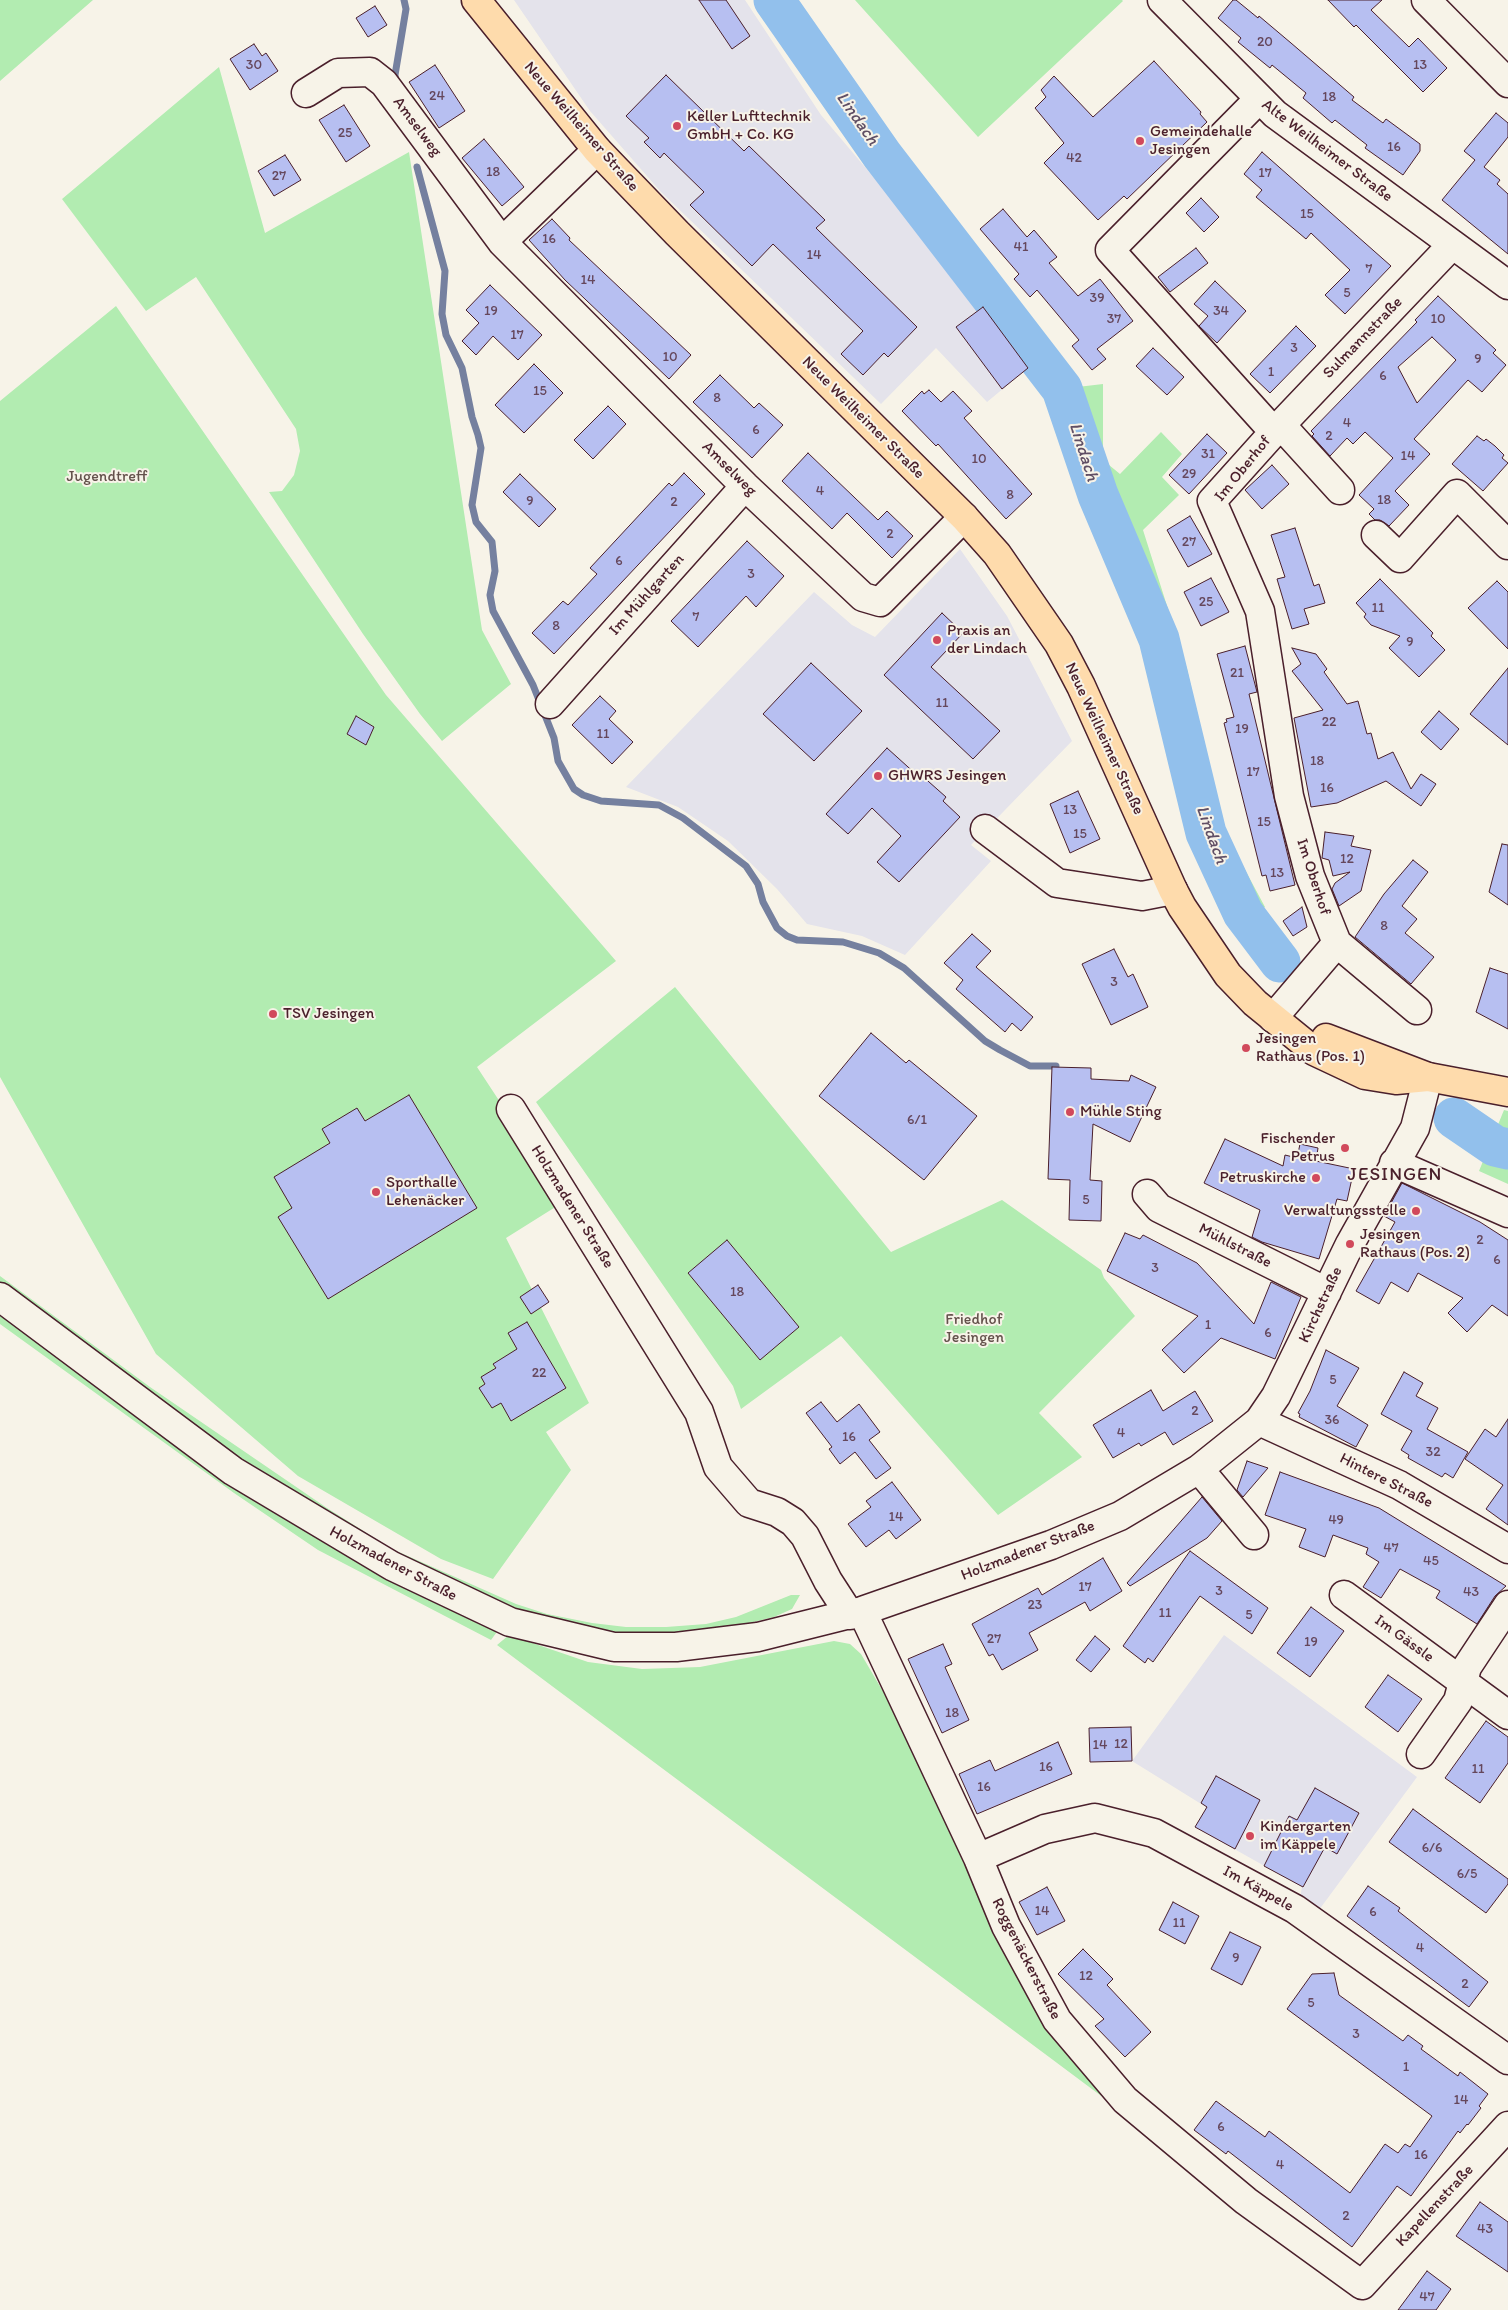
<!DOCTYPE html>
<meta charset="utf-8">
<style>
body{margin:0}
canvas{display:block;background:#f7f3e8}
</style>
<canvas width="1508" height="2310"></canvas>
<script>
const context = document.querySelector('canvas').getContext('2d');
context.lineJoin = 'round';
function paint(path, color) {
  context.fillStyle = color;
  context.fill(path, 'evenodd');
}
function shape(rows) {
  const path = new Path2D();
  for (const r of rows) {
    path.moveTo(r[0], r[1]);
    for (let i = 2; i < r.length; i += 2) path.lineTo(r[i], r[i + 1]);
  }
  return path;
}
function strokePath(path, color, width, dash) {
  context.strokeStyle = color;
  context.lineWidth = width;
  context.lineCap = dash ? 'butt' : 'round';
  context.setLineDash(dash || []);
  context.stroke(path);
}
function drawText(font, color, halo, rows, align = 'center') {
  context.font = font + ' Itim,sans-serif';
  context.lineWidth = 4;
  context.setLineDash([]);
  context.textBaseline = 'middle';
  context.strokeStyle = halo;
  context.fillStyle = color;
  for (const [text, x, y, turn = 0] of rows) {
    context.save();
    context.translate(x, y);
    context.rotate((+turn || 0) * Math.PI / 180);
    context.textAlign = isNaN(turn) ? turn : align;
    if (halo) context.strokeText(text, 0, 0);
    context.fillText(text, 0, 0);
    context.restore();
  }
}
const built = shape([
 [514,0,745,0,821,115,983,307,1028,368,987,402,936,348,881,404,661,192,590,111],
 [960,549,1007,616,1072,741,971,845,991,861,905,955,862,936,807,924,777,889,728,841,678,807,626,787,814,592,852,625,875,637],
 [1224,1635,1417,1777,1316,1914,1299,1903,1302,1887,1195,1827,1206,1807,1132,1761]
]);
const green = shape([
 [0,0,93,0,0,81],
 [855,0,1122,0,1123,1,978,137],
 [219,67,265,233,409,152,482,630,511,684,442,741,420,714,363,634,269,492,282,491,294,475,300,451,296,429,196,277,146,311,62,199],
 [116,306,386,695,616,961,477,1067,565,1201,506,1238,589,1403,546,1432,571,1470,493,1579,441,1559,298,1476,156,1354,0,1077,0,401],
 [1103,384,1103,460,1120,474,1161,432,1182,454,1162,477,1179,495,1143,530,1187,669,1222,827,1265,907,1252,917,1211,830,1163,636,1104,492,1069,388],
 [675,987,891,1252,1002,1200,1101,1270,1104,1278,1135,1316,1039,1413,1082,1457,998,1515,841,1336,741,1409,733,1386,536,1102],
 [1504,1110,1508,1111,1508,1184,1479,1171],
 [0,1276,150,1387,327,1508,392,1549,516,1604,547,1614,592,1623,626,1627,666,1627,706,1624,736,1617,791,1595,800,1595,792,1609,774,1617,749,1623,713,1632,634,1637,551,1624,451,1586,236,1460,0,1287],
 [0,1310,499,1629,491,1640,318,1550,234,1493,0,1324],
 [509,1635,588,1662,642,1669,700,1667,834,1641,850,1644,861,1654,898,1717,959,1851,1023,1977,1112,2104,497,1645]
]);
const stream = shape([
 [396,83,395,75,406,9,404,0],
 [417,167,445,271,442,314,446,335,462,368,472,417,478,435,481,448,472,505,476,522,492,542,495,571,490,595,493,611,533,685,554,738,558,761,574,789,583,795,601,801,659,805,683,818,746,866,758,884,763,902,777,928,787,936,797,940,843,942,879,953,904,968,985,1041,1000,1050,1030,1066,1056,1066]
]);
const river = shape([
 [774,0,882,155,1062,389,1098,495,1159,639,1206,833,1243,913,1280,962],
 [1454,1118,1495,1146,1508,1149]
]);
const building = shape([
 [699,0,726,0,750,36,732,49,699,0],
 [1233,0,1236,0,1258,18,1259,16,1291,43,1354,97,1352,100,1383,123,1386,119,1420,144,1420,151,1403,175,1365,148,1367,145,1335,120,1332,123,1303,98,1306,93,1272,65,1270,68,1238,42,1241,38,1218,18,1233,0],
 [1328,0,1382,0,1371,10,1409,47,1418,38,1447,68,1423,92,1356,25,1354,27,1328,0],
 [375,6,387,25,368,37,356,18,375,6],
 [254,44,262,56,266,53,278,71,250,90,230,59,254,44],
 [1154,61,1201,112,1200,114,1207,122,1127,199,1124,196,1098,220,1044,163,1064,143,1035,108,1046,97,1041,90,1054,76,1093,117,1154,61],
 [435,65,465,111,439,128,409,82,435,65],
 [666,75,744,151,749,146,825,220,816,228,917,327,888,357,884,353,863,375,841,354,863,331,773,244,752,266,690,205,704,192,664,153,660,158,644,142,649,138,626,116,666,75],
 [344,105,370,146,346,162,319,120,344,105],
 [1496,113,1508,123,1508,137,1484,167,1500,180,1497,184,1508,194,1508,254,1442,200,1475,160,1464,151,1496,113],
 [484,139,524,187,502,206,462,158,484,139],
 [1262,152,1391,266,1345,314,1325,295,1350,270,1311,233,1306,239,1256,197,1262,190,1244,174,1262,152],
 [285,155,301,180,274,196,258,171,285,155],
 [1201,198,1219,217,1204,232,1186,213,1201,198],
 [1003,209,1027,237,1034,230,1057,257,1049,263,1078,296,1100,279,1133,321,1097,349,1106,359,1092,370,1072,346,1079,340,1037,290,1030,297,1014,279,1019,274,980,229,1003,209],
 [552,219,570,238,569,240,691,355,669,379,565,280,529,240,552,219],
 [1196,248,1208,263,1170,292,1158,277,1196,248],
 [1215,281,1246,311,1217,343,1199,326,1208,316,1194,304,1215,281],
 [490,285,542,335,518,360,493,336,476,355,462,341,479,323,466,310,490,285],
 [1438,296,1496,350,1493,353,1506,365,1482,392,1468,380,1414,439,1430,454,1395,491,1409,505,1389,526,1380,520,1375,520,1369,514,1374,509,1359,495,1393,458,1365,432,1353,444,1347,438,1330,456,1312,436,1314,434,1311,431,1417,322,1415,320,1438,296],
 [1432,337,1456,360,1417,403,1398,367,1432,337],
 [983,307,1028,368,1002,389,956,327,983,307],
 [1296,326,1316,346,1270,393,1250,374,1296,326],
 [1153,348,1184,377,1167,395,1136,366,1153,348],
 [534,364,563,393,524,433,495,405,534,364],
 [720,375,754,408,759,403,783,425,752,458,693,402,720,375],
 [929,390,941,402,953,391,972,411,964,418,1032,494,1006,519,938,444,936,446,902,411,922,391,924,394,929,390],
 [608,406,626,424,593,459,574,440,608,406],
 [1207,434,1227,453,1189,494,1169,475,1207,434],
 [1477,436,1484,441,1486,439,1495,446,1504,455,1502,458,1508,463,1483,491,1452,464,1477,436],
 [808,453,878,520,887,511,913,536,892,558,847,513,832,529,782,481,808,453],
 [1272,465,1289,484,1262,509,1245,490,1272,465],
 [684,473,705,494,554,654,532,633,563,601,568,605,597,574,590,568,669,483,672,486,684,473],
 [520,474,556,509,539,527,503,492,520,474],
 [1190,516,1212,554,1188,567,1167,530,1190,516],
 [1295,528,1314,586,1319,584,1325,603,1304,609,1309,624,1292,629,1277,579,1285,577,1271,535,1295,528],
 [747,541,784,576,756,607,746,596,698,647,671,621,747,541],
 [1211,578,1229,612,1201,626,1184,592,1211,578],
 [1380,579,1433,633,1431,636,1445,650,1419,677,1389,648,1400,636,1371,625,1364,617,1366,614,1356,603,1380,579],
 [1497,581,1508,592,1508,649,1468,608,1497,581],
 [942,613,963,633,931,667,1000,731,973,759,884,675,942,613],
 [1245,646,1257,692,1249,694,1295,885,1270,891,1266,875,1262,876,1224,723,1227,722,1226,719,1234,717,1217,654,1245,646],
 [1292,648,1316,654,1327,669,1324,672,1347,704,1358,701,1367,734,1371,733,1378,759,1393,752,1411,789,1421,774,1436,784,1421,806,1386,781,1337,803,1311,807,1294,718,1323,710,1292,671,1301,664,1292,648],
 [811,663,862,711,814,761,763,714,811,663],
 [1508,668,1508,745,1470,714,1508,668],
 [600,696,616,711,609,719,633,742,612,764,572,725,600,696],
 [1439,711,1459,729,1441,750,1421,732,1439,711],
 [356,716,374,727,366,745,347,734,356,716],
 [887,748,918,776,920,774,946,797,943,801,960,817,899,882,877,862,901,836,872,808,848,834,826,814,887,748],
 [1078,791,1100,839,1070,853,1050,804,1078,791],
 [1325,832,1354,836,1351,846,1371,850,1361,891,1339,906,1332,889,1335,883,1350,872,1333,876,1329,860,1322,858,1325,832],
 [1502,844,1508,845,1508,905,1489,892,1502,844],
 [1413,860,1428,872,1402,906,1417,919,1405,933,1434,957,1411,984,1355,937,1384,894,1413,860],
 [1302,907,1307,927,1293,936,1283,921,1302,907],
 [972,934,991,951,976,967,1033,1017,1021,1031,1012,1023,1005,1032,956,989,963,980,944,963,972,934],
 [1114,949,1128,977,1133,974,1148,1007,1111,1025,1082,964,1114,949],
 [1490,968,1508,974,1508,1029,1476,1012,1490,968],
 [871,1033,906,1063,909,1060,977,1116,924,1180,819,1096,871,1033],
 [1052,1067,1091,1068,1091,1079,1129,1081,1131,1075,1156,1087,1130,1142,1093,1124,1090,1180,1102,1181,1101,1221,1069,1220,1070,1180,1048,1179,1052,1067],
 [409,1095,477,1208,328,1299,278,1217,292,1208,274,1177,330,1143,322,1129,357,1108,365,1121,409,1095],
 [1225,1139,1283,1166,1285,1155,1297,1158,1300,1144,1318,1148,1316,1161,1354,1169,1347,1201,1337,1199,1319,1259,1262,1242,1252,1237,1260,1210,1204,1183,1225,1139],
 [1402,1183,1480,1222,1508,1240,1508,1316,1492,1305,1467,1332,1448,1313,1463,1298,1418,1273,1408,1292,1391,1282,1379,1304,1356,1291,1395,1222,1384,1216,1402,1183],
 [1125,1233,1140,1239,1143,1235,1197,1263,1254,1324,1271,1282,1301,1297,1275,1359,1221,1338,1184,1373,1162,1350,1198,1316,1107,1271,1125,1233],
 [727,1240,799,1327,760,1360,688,1273,727,1240],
 [538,1285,549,1302,531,1314,520,1297,538,1285],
 [527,1322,566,1388,511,1421,501,1403,492,1408,479,1388,485,1384,481,1377,496,1368,493,1364,517,1349,508,1333,527,1322],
 [1326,1350,1359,1368,1337,1406,1368,1425,1356,1447,1299,1417,1300,1414,1298,1413,1310,1391,1326,1350],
 [1404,1372,1423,1383,1416,1396,1438,1408,1427,1429,1468,1452,1453,1478,1445,1473,1442,1477,1408,1458,1409,1455,1401,1450,1412,1431,1381,1414,1404,1372],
 [1151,1390,1163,1411,1195,1391,1213,1421,1173,1445,1165,1432,1141,1446,1139,1443,1113,1458,1093,1425,1151,1390],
 [821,1402,837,1422,859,1404,880,1432,869,1440,891,1468,876,1479,855,1452,840,1464,829,1449,832,1447,806,1413,821,1402],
 [1508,1419,1508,1525,1486,1509,1503,1485,1465,1459,1485,1429,1496,1437,1508,1419],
 [1247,1461,1268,1468,1243,1497,1237,1490,1247,1461],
 [1280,1472,1379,1508,1506,1586,1495,1596,1477,1624,1436,1598,1440,1591,1400,1569,1381,1598,1363,1587,1379,1562,1366,1554,1368,1548,1333,1535,1325,1557,1299,1547,1306,1529,1265,1515,1280,1472],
 [892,1482,921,1520,896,1539,889,1530,866,1547,848,1524,871,1507,866,1501,892,1482],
 [1202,1497,1222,1521,1207,1538,1130,1586,1127,1583,1202,1497],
 [1190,1551,1268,1608,1252,1634,1200,1596,1153,1662,1148,1658,1145,1663,1123,1646,1190,1551],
 [1103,1558,1122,1591,1090,1611,1085,1602,1029,1633,1038,1650,1002,1670,993,1654,989,1656,972,1624,1038,1588,1042,1595,1103,1558],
 [1311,1607,1344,1631,1310,1677,1277,1653,1311,1607],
 [1095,1636,1110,1649,1091,1672,1076,1660,1095,1636],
 [943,1644,952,1664,945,1667,969,1720,942,1733,908,1659,943,1644],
 [1388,1675,1422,1699,1398,1732,1365,1707,1388,1675],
 [1486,1721,1508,1737,1508,1763,1480,1803,1445,1778,1486,1721],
 [1131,1727,1132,1761,1090,1762,1089,1728,1131,1727],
 [1058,1742,1072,1774,977,1814,959,1774,990,1760,995,1771,1058,1742],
 [1216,1776,1260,1800,1235,1849,1195,1827,1207,1807,1201,1803,1216,1776],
 [1315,1788,1359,1813,1337,1854,1325,1847,1303,1887,1264,1866,1289,1816,1297,1820,1315,1788],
 [1413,1809,1508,1879,1508,1884,1486,1913,1389,1842,1413,1809],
 [1368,1886,1400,1908,1398,1911,1488,1982,1469,2007,1347,1916,1368,1886],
 [1047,1887,1065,1921,1037,1935,1019,1902,1047,1887],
 [1173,1902,1199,1916,1185,1944,1159,1930,1173,1902],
 [1230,1932,1261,1947,1242,1985,1211,1969,1230,1932],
 [1083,1949,1113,1979,1107,1985,1151,2032,1125,2057,1095,2026,1104,2019,1058,1974,1083,1949],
 [1334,1973,1339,1995,1403,2041,1408,2035,1423,2046,1421,2049,1458,2076,1460,2072,1488,2094,1479,2106,1481,2108,1468,2125,1467,2124,1460,2133,1458,2131,1411,2196,1397,2186,1352,2247,1228,2151,1226,2154,1194,2130,1216,2101,1265,2137,1269,2131,1350,2193,1385,2144,1398,2153,1405,2144,1410,2147,1432,2116,1287,2009,1312,1974,1334,1973],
 [1480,2202,1508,2222,1508,2272,1456,2236,1480,2202],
 [1427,2271,1451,2289,1436,2310,1398,2310,1427,2271]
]);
const minor = shape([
 [1162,0,1275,114,1508,285],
 [1426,0,1508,83],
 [306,93,338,73,370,72,384,83,502,242,745,486,863,597,880,602,964,517],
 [1259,99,1110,250,1274,432,1212,501,1260,611,1289,796,1310,876,1337,943,1417,1010],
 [502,242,597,150],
 [1280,424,1340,490],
 [1274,432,1452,245],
 [1376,535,1400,558,1457,494,1508,545],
 [550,704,745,486],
 [985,829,1057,883,1142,896,1173,890],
 [1273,1018,1337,943],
 [511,1109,699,1412,718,1467,749,1503,777,1512,793,1522,805,1536,828,1581,850,1615],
 [1394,1163,1508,1213],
 [1147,1194,1159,1208,1327,1292],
 [0,1297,233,1471,392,1566,510,1622,614,1647,676,1647,758,1637,862,1611,1051,1545,1120,1516,1199,1469,1259,1421,1276,1396,1350,1244,1415,1128,1428,1077],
 [1259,1421,1399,1485,1508,1549],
 [1199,1469,1254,1535],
 [1344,1595,1508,1715],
 [862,1611,978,1858,1006,1926,1057,2020,1125,2100,1246,2201,1362,2285,1508,2126],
 [1421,1754,1458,1701,1467,1667,1508,1605],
 [978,1858,1045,1829,1095,1818,1154,1833,1295,1909,1508,2060]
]);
const major = shape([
 [476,0,597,150,677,233,964,517,997,554,1059,644,1081,686,1173,890,1182,907,1228,975,1255,1003,1314,1051,1365,1075,1396,1080,1428,1077],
 [1326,1038,1428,1077,1508,1092]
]);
const markers = [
 [677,126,5,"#d1495b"],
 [1140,141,5,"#d1495b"],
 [937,640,5,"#d1495b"],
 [878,776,5,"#d1495b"],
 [273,1014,5,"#d1495b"],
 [1246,1048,5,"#d1495b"],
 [1070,1112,5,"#d1495b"],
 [1345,1148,5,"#d1495b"],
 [1316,1178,5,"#d1495b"],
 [376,1192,5,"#d1495b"],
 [1416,1211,5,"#d1495b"],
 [1350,1244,5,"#d1495b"],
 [1250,1836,5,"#d1495b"]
];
const numberNames = [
 ["20",1265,42],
 ["30",254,65],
 ["13",1420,65],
 ["24",437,96],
 ["18",1329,97],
 ["25",345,133],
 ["16",1394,147],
 ["42",1074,158],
 ["18",493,172],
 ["17",1265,173],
 ["27",279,176],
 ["15",1307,214],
 ["16",549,239],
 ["41",1021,247],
 ["14",814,255],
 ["7",1369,269],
 ["14",588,280],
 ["5",1347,293],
 ["39",1097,298],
 ["19",491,311],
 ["34",1221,311],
 ["37",1114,319],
 ["10",1438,319],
 ["17",517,335],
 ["3",1294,348],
 ["10",670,357],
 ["9",1478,359],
 ["1",1271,372],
 ["6",1383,376],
 ["15",540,391],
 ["8",717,398],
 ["4",1347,423],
 ["6",756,430],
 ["2",1329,436],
 ["31",1208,454],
 ["14",1408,456],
 ["10",979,459],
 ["29",1189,474],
 ["4",820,491],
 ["8",1010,495],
 ["18",1384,500],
 ["9",530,501],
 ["2",674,502],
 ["2",890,534],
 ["27",1189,542],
 ["6",619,561],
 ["3",751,574],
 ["25",1206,602],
 ["11",1378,608],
 ["7",696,617],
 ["8",556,626],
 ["9",1410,642],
 ["21",1237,673],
 ["11",942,703],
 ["22",1329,722],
 ["19",1242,729],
 ["11",603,734],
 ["18",1317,761],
 ["17",1253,772],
 ["16",1327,788],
 ["13",1070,810],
 ["15",1264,822],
 ["15",1080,834],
 ["12",1347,859],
 ["13",1277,873],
 ["8",1384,926],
 ["3",1114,982],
 ["6/1",917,1120],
 ["5",1086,1200],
 ["2",1480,1240],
 ["6",1497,1260],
 ["3",1155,1268],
 ["18",737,1292],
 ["1",1208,1325],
 ["6",1268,1333],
 ["22",539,1373],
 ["5",1333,1380],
 ["2",1195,1411],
 ["36",1332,1420],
 ["4",1121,1433],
 ["16",849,1437],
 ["32",1433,1452],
 ["14",896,1517],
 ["49",1336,1520],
 ["47",1391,1548],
 ["45",1431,1561],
 ["17",1085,1587],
 ["3",1219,1591],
 ["43",1471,1592],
 ["23",1035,1605],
 ["11",1165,1613],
 ["5",1249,1615],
 ["27",994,1639],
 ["19",1311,1642],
 ["18",952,1713],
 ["12",1121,1744],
 ["14",1100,1745],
 ["16",1046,1767],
 ["11",1478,1769],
 ["16",984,1787],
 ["6/6",1432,1848],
 ["6/5",1467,1874],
 ["14",1042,1911],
 ["6",1373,1912],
 ["11",1179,1923],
 ["4",1420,1948],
 ["9",1236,1958],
 ["12",1086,1976],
 ["2",1465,1984],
 ["5",1311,2003],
 ["3",1356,2034],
 ["1",1406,2067],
 ["14",1461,2100],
 ["6",1221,2127],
 ["16",1421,2155],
 ["4",1280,2165],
 ["2",1346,2216],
 ["43",1485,2229],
 ["47",1427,2297]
];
const poiNames = [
 ["Keller Lufttechnik",687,117],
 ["GmbH + Co. KG",687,135],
 ["Gemeindehalle",1150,132],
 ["Jesingen",1150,150],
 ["Praxis an",947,631],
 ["der Lindach",947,649],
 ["GHWRS Jesingen",888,776],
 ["TSV Jesingen",283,1014],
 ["Jesingen",1256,1039],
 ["Rathaus (Pos. 1)",1256,1057],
 ["Mühle Sting",1080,1112],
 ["Fischender",1335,1139,"right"],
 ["Petrus",1335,1157,"right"],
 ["Petruskirche",1306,1178,"right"],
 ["Sporthalle",386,1183],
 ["Lehenäcker",386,1201],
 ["Verwaltungsstelle",1406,1211,"right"],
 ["Jesingen",1360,1235],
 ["Rathaus (Pos. 2)",1360,1253],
 ["Kindergarten",1260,1827],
 ["im Käppele",1260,1845]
];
const streetNames = [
 ["Amselweg",417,127,53],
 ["Neue Weilheimer Straße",581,127,49],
 ["Alte Weilheimer Straße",1327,151,37],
 ["Sulmannstraße",1363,338,-46],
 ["Neue Weilheimer Straße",863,418,45],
 ["Amselweg",729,469,45],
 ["Im Oberhof",1243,469,-51],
 ["Im Mühlgarten",647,595,-48],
 ["Neue Weilheimer Straße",1104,739,65],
 ["Im Oberhof",1313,877,72],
 ["Holzmadener Straße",572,1207,58],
 ["Mühlstraße",1235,1246,27],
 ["Kirchstraße",1321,1305,-65],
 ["Hintere Straße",1386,1481,27],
 ["Holzmadener Straße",1028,1551,-21],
 ["Holzmadener Straße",393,1564,28],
 ["Im Gässle",1404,1639,36],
 ["Im Käppele",1258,1889,29],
 ["Roggenäckerstraße",1026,1959,63],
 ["Kapellenstraße",1435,2206,-47]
];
const parkNames = [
 ["Jugendtreff",107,477],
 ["Friedhof",974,1320],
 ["Jesingen",974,1338]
];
const waterNames = [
 ["Lindach",857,119,55],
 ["Lindach",1083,452,72],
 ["Lindach",1211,835,70]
];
const quarterNames = [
 ["JESINGEN",1395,1175]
];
paint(built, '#e4e3eb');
paint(green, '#b2ecb1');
strokePath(stream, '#75809f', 7);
strokePath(river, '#92c0ec', 41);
paint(building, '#b7bff1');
strokePath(building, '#4a1f2b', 1);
strokePath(minor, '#4a1f2b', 31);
strokePath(major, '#4a1f2b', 31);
strokePath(minor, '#f7f3e8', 28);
strokePath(major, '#fedbac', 28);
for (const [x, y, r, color] of markers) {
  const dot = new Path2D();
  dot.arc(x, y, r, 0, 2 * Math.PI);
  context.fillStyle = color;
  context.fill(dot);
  strokePath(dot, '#f7f3e8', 2);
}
drawText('14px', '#65475c', null, numberNames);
drawText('16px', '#4a1f2b', '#f7f3e8', poiNames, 'left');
drawText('16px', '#4a1f2b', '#f7f3e8', streetNames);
drawText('16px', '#64524c', '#f7f3e8', parkNames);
drawText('italic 18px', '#604f65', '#f7f3e8', waterNames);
context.letterSpacing = '1px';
drawText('19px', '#4a1f2b', '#f7f3e8', quarterNames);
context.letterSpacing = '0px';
</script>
